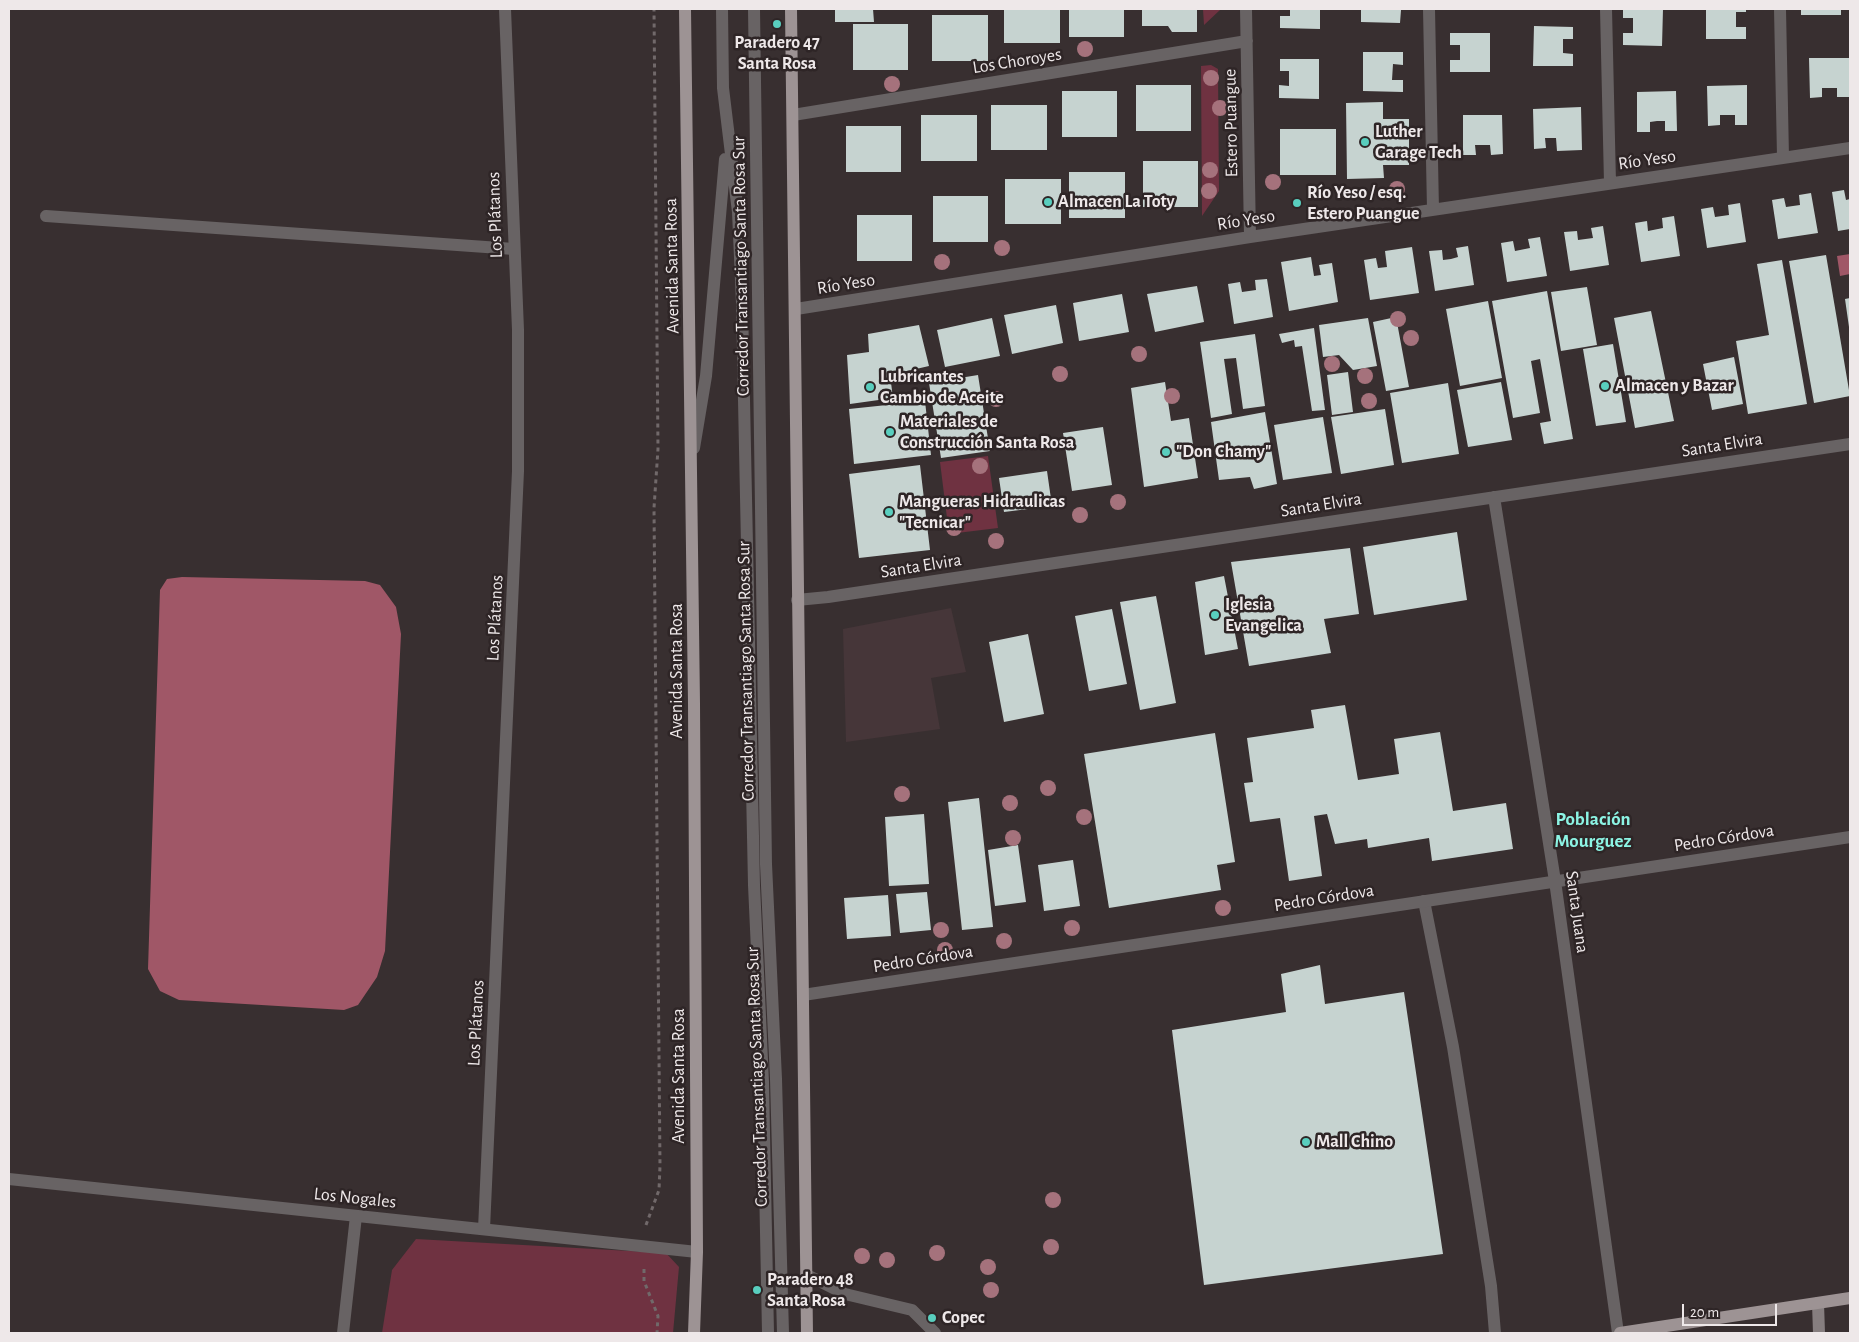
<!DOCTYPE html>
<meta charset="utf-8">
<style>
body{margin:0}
#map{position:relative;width:1859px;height:1342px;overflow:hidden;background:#382f30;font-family:"Alegreya Sans",sans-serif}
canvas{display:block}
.frame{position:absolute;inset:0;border:10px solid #eee8e9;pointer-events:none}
.scale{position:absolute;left:1682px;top:1304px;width:95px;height:22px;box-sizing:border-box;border:2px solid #eee8e9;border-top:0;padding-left:6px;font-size:15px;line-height:18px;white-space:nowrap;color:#eee8e9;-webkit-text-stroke:4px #2e2526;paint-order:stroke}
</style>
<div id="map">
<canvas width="1859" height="1342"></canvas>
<div class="frame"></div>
<div class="scale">20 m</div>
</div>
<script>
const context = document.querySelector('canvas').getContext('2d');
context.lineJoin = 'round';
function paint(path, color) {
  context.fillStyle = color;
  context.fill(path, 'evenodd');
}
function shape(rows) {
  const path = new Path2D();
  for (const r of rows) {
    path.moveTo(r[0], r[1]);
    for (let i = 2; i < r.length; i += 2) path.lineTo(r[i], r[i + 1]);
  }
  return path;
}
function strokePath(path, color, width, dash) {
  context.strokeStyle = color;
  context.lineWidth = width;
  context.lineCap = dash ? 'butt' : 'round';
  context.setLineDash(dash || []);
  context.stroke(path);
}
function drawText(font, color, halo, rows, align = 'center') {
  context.font = font + ' "Alegreya Sans",sans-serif';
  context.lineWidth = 5;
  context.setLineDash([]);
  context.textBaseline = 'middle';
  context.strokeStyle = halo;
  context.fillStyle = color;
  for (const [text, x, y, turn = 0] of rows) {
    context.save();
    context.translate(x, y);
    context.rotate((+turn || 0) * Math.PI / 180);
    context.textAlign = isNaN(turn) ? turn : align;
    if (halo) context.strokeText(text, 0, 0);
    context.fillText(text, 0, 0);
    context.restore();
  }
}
const built = shape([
 [951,608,966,672,931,678,940,729,846,742,843,629]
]);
const green = shape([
 [1203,9,1220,9,1220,10,1204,25],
 [1211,65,1218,69,1219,191,1202,216,1201,66],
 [988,456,998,528,949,534,940,462],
 [416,1239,666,1253,679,1267,673,1333,382,1333,392,1270]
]);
const water = shape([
 [1850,254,1850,274,1840,276,1837,256],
 [182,577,365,581,380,585,396,607,401,634,385,951,377,977,358,1005,344,1010,179,1000,160,991,148,969,160,590,167,579]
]);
const building = shape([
 [835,9,873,9,874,22,835,22],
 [1004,9,1060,9,1060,43,1004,43],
 [1069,9,1124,9,1124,37,1069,37],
 [1142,9,1197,9,1197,32,1172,32,1168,26,1142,26],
 [1290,9,1320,9,1320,29,1280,28,1280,16,1290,16],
 [1361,9,1401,10,1400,23,1361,22],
 [1623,9,1663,9,1662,46,1623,45,1623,33,1633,33,1633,18,1623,18],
 [1706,9,1746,9,1746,12,1736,12,1736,27,1746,27,1746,39,1706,39],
 [1801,9,1841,9,1841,15,1801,15],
 [932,15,988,15,988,61,932,61],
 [853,24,908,24,908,70,853,70],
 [1534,26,1573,27,1573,39,1563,39,1563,53,1573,54,1573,66,1533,66],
 [1450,33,1490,33,1490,72,1450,72,1450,60,1460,60,1460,45,1450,45],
 [1363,52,1403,52,1403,65,1393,64,1392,80,1403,80,1403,92,1363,91],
 [1809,58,1849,58,1849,97,1837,97,1837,88,1822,88,1822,97,1810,98],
 [1280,59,1319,59,1319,99,1279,98,1279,85,1289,86,1289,71,1280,71],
 [1136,85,1191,85,1191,131,1136,131],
 [1747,85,1747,125,1735,125,1735,115,1720,115,1720,125,1708,126,1707,86],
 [1062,91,1117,91,1117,137,1062,137],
 [1676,91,1677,131,1665,131,1665,121,1657,121,1650,122,1650,132,1637,132,1637,92],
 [1383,102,1383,119,1409,119,1409,165,1383,165,1384,178,1347,179,1346,103],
 [991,105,1047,105,1047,150,991,150],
 [1581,107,1582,150,1557,151,1556,138,1545,138,1546,148,1534,149,1533,109],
 [921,115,977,115,977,161,921,161],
 [1463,115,1502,115,1503,154,1491,155,1490,145,1475,145,1476,155,1463,155],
 [846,126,901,126,901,172,846,172],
 [1280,129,1336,129,1336,175,1280,175],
 [1143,161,1198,161,1198,207,1143,207],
 [1069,172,1125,172,1125,218,1069,218],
 [1005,179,1061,179,1061,224,1005,224],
 [1844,190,1846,200,1850,199,1850,229,1838,231,1832,192],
 [1811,193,1818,233,1778,239,1772,200,1784,198,1786,207,1800,205,1799,195],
 [933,196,988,196,988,242,933,242],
 [1740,203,1746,242,1707,248,1701,209,1713,207,1715,217,1729,215,1728,205],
 [857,215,912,215,912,261,857,261],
 [1674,216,1680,256,1641,262,1635,223,1647,221,1648,231,1663,228,1662,218],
 [1603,226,1609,265,1570,271,1564,232,1577,231,1578,240,1593,238,1591,228],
 [1540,237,1547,276,1507,282,1501,243,1513,241,1515,251,1530,248,1528,239],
 [1468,246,1474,285,1435,291,1429,251,1442,250,1443,260,1451,259,1458,257,1456,248],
 [1412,247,1419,293,1370,300,1364,260,1376,258,1378,268,1387,267,1385,251],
 [1826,255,1850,396,1814,403,1789,261],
 [1311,257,1314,276,1321,275,1319,265,1332,263,1338,302,1289,311,1281,262],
 [1782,260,1807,404,1748,414,1736,341,1769,335,1757,264],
 [1267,279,1273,317,1234,324,1228,284,1240,282,1242,292,1256,290,1255,280],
 [1197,286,1204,322,1155,332,1147,294],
 [1587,287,1597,345,1561,351,1551,292],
 [1547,291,1573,439,1544,444,1540,423,1551,421,1540,359,1531,361,1540,413,1513,418,1492,301],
 [1122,294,1129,332,1079,341,1073,303],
 [1850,298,1850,327,1849,327,1845,299],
 [1488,301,1502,378,1460,386,1446,309],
 [1056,305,1063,343,1012,354,1004,315],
 [1651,311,1674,421,1635,428,1614,318],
 [1396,317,1409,387,1386,391,1373,322],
 [992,318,1000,356,945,367,937,330],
 [1368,318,1377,366,1353,370,1339,355,1323,357,1319,325],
 [919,325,929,366,890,375,893,398,850,404,847,355,869,352,868,334],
 [1314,328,1325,410,1312,411,1302,346,1295,347,1294,340,1282,343,1279,334],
 [1255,334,1265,406,1243,409,1236,358,1224,359,1232,414,1211,418,1200,342],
 [1613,344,1626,422,1596,426,1583,349],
 [1734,357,1743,404,1712,410,1703,364],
 [1348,372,1353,412,1332,415,1327,375],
 [978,375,990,451,941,458,929,383],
 [1165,382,1171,421,1189,418,1198,478,1144,487,1131,388],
 [1501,382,1512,440,1468,447,1457,390],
 [1448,383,1459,454,1402,463,1390,393],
 [925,401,931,455,854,464,849,409],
 [1385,409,1394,465,1341,474,1331,417],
 [1265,412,1277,484,1254,489,1250,477,1219,480,1211,422],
 [1323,417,1332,473,1283,480,1274,425],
 [1103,427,1112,485,1072,491,1063,433],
 [920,465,930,550,859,558,849,474],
 [1047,471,1052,506,1004,512,999,478],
 [1457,532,1467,600,1374,615,1363,547],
 [1350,548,1359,614,1324,619,1331,653,1249,666,1231,562],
 [1224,576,1238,649,1205,655,1195,582],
 [1156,596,1176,703,1140,710,1120,602],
 [1112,609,1127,684,1089,691,1075,616],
 [1028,634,1044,714,1004,722,989,642],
 [1345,705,1358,780,1399,774,1394,739,1440,732,1453,811,1506,803,1513,849,1432,861,1429,838,1368,848,1367,839,1335,844,1327,814,1314,816,1322,876,1289,881,1280,818,1250,822,1244,783,1253,782,1247,738,1314,728,1311,710],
 [1215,733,1235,862,1217,865,1221,890,1109,908,1084,754],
 [979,798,993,927,962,930,948,802],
 [924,814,929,884,889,886,885,817],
 [1018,845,1026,902,995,906,988,850],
 [1073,860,1080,906,1044,911,1038,865],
 [927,892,931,930,900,933,896,894],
 [888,895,891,936,847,939,844,898],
 [1320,965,1325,1004,1404,992,1443,1254,1204,1285,1172,1030,1286,1012,1281,974]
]);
const path = shape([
 [646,1225,659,1190,660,1166,654,508,658,449,654,9],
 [644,1269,644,1281,658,1316,657,1333]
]);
const lane = shape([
 [722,9,723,88,738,212,742,303,754,885,763,1082,768,1333],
 [754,9,766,864,776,1079,783,1333],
 [46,216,514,249],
 [694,448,706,376,725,159],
 [1424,901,1453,1047,1491,1286,1495,1333],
 [807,1275,845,1294,912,1310,935,1333]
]);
const street = shape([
 [1246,9,1250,237],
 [1429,9,1433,210],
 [1606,9,1610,183],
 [1780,9,1783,157],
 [793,115,1247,41],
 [796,309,1250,237,1850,148],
 [1494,497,1555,881,1618,1333],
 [797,600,828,597,1850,444],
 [803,995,1850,837],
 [9,1179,697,1252],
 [484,1229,518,471,518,330,505,9],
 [343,1333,356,1216]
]);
const secondary = shape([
 [1818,1303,1819,1333]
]);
const primary = shape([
 [685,9,694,703,697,1252,694,1333],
 [791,9,807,1333],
 [1620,1333,1850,1298]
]);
const trees = [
 [1085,49],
 [1211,78],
 [892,84],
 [1220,108],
 [1210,170],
 [1273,182],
 [1397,189],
 [1209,191],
 [1002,248],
 [942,262],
 [1398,319],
 [1411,338],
 [1139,354],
 [1332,364],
 [1060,374],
 [1365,376],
 [1172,396],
 [996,399],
 [1369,401],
 [980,466],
 [1118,502],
 [1080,515],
 [954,528],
 [996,541],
 [1048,788],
 [902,794],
 [1010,803],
 [1084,817],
 [1013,838],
 [1223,908],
 [1072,928],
 [941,930],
 [1004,941],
 [945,950],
 [1053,1200],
 [1051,1247],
 [937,1253],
 [862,1256],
 [887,1260],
 [988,1267],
 [991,1290]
];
const markers = [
 [777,24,5,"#59cebe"],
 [1365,142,5,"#59cebe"],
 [1048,202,5,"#59cebe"],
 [1297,203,5,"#59cebe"],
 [1605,386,5,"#59cebe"],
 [870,387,5,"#59cebe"],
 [890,432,5,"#59cebe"],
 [1166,452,5,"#59cebe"],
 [889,512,5,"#59cebe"],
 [1215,615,5,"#59cebe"],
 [1306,1142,5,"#59cebe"],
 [757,1290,5,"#59cebe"],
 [932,1318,5,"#59cebe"]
];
const poiNames = [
 ["Paradero 47",777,43,"center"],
 ["Santa Rosa",777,64,"center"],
 ["Luther",1375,132],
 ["Garage Tech",1375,153],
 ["Río Yeso / esq.",1307,193],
 ["Estero Puangue",1307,214],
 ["Almacen La Toty",1058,202],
 ["Lubricantes",880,377],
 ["Cambio de Aceite",880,398],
 ["Almacen y Bazar",1615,386],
 ["Materiales de",900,422],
 ["Construcción Santa Rosa",900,443],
 ["\"Don Chamy\"",1176,452],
 ["Mangueras Hidraulicas",899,502],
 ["\"Tecnicar\"",899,523],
 ["Iglesia",1225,605],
 ["Evangelica",1225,626],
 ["Mall Chino",1316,1142],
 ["Paradero 48",767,1280],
 ["Santa Rosa",767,1301],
 ["Copec",942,1318]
];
const streetNames = [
 ["Los Choroyes",1017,61,-9],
 ["Estero Puangue",1231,123,-91],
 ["Río Yeso",1647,160,-8],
 ["Los Plátanos",495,215,-92],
 ["Río Yeso",1246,220,-9],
 ["Avenida Santa Rosa",672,266,-91],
 ["Corredor Transantiago Santa Rosa Sur",741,266,-91],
 ["Río Yeso",846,284,-9],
 ["Santa Elvira",1722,445,-9],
 ["Santa Elvira",1321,505,-9],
 ["Santa Elvira",921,566,-9],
 ["Los Plátanos",495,618,-87],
 ["Avenida Santa Rosa",677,671,-90],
 ["Corredor Transantiago Santa Rosa Sur",746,671,-91],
 ["Pedro Córdova",1724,838,-9],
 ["Pedro Córdova",1324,898,-9],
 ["Santa Juana",1577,912,82],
 ["Pedro Córdova",923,959,-9],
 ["Los Plátanos",476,1023,-87],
 ["Avenida Santa Rosa",679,1076,-90],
 ["Corredor Transantiago Santa Rosa Sur",757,1077,-92],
 ["Los Nogales",355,1198,6]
];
const neighbourhoodNames = [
 ["Población",1593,819],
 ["Mourguez",1593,841]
];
paint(built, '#463639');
paint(green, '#6f3241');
paint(water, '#a05767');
paint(building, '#c6d3d0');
strokePath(path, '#71696a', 3, [4, 4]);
strokePath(lane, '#686364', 12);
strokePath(street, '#686364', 12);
strokePath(secondary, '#867e7f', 12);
strokePath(primary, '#9d9394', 12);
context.fillStyle = '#a5727c';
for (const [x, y] of trees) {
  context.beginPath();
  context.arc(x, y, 8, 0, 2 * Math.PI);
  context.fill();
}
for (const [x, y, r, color] of markers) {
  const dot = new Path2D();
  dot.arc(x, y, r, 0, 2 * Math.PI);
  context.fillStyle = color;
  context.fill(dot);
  strokePath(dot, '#2e2526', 2);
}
drawText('bold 18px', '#eee8e9', '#2e2526', poiNames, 'left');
drawText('18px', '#eee8e9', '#2e2526', streetNames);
drawText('bold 19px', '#8cf4e4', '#2e2526', neighbourhoodNames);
</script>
